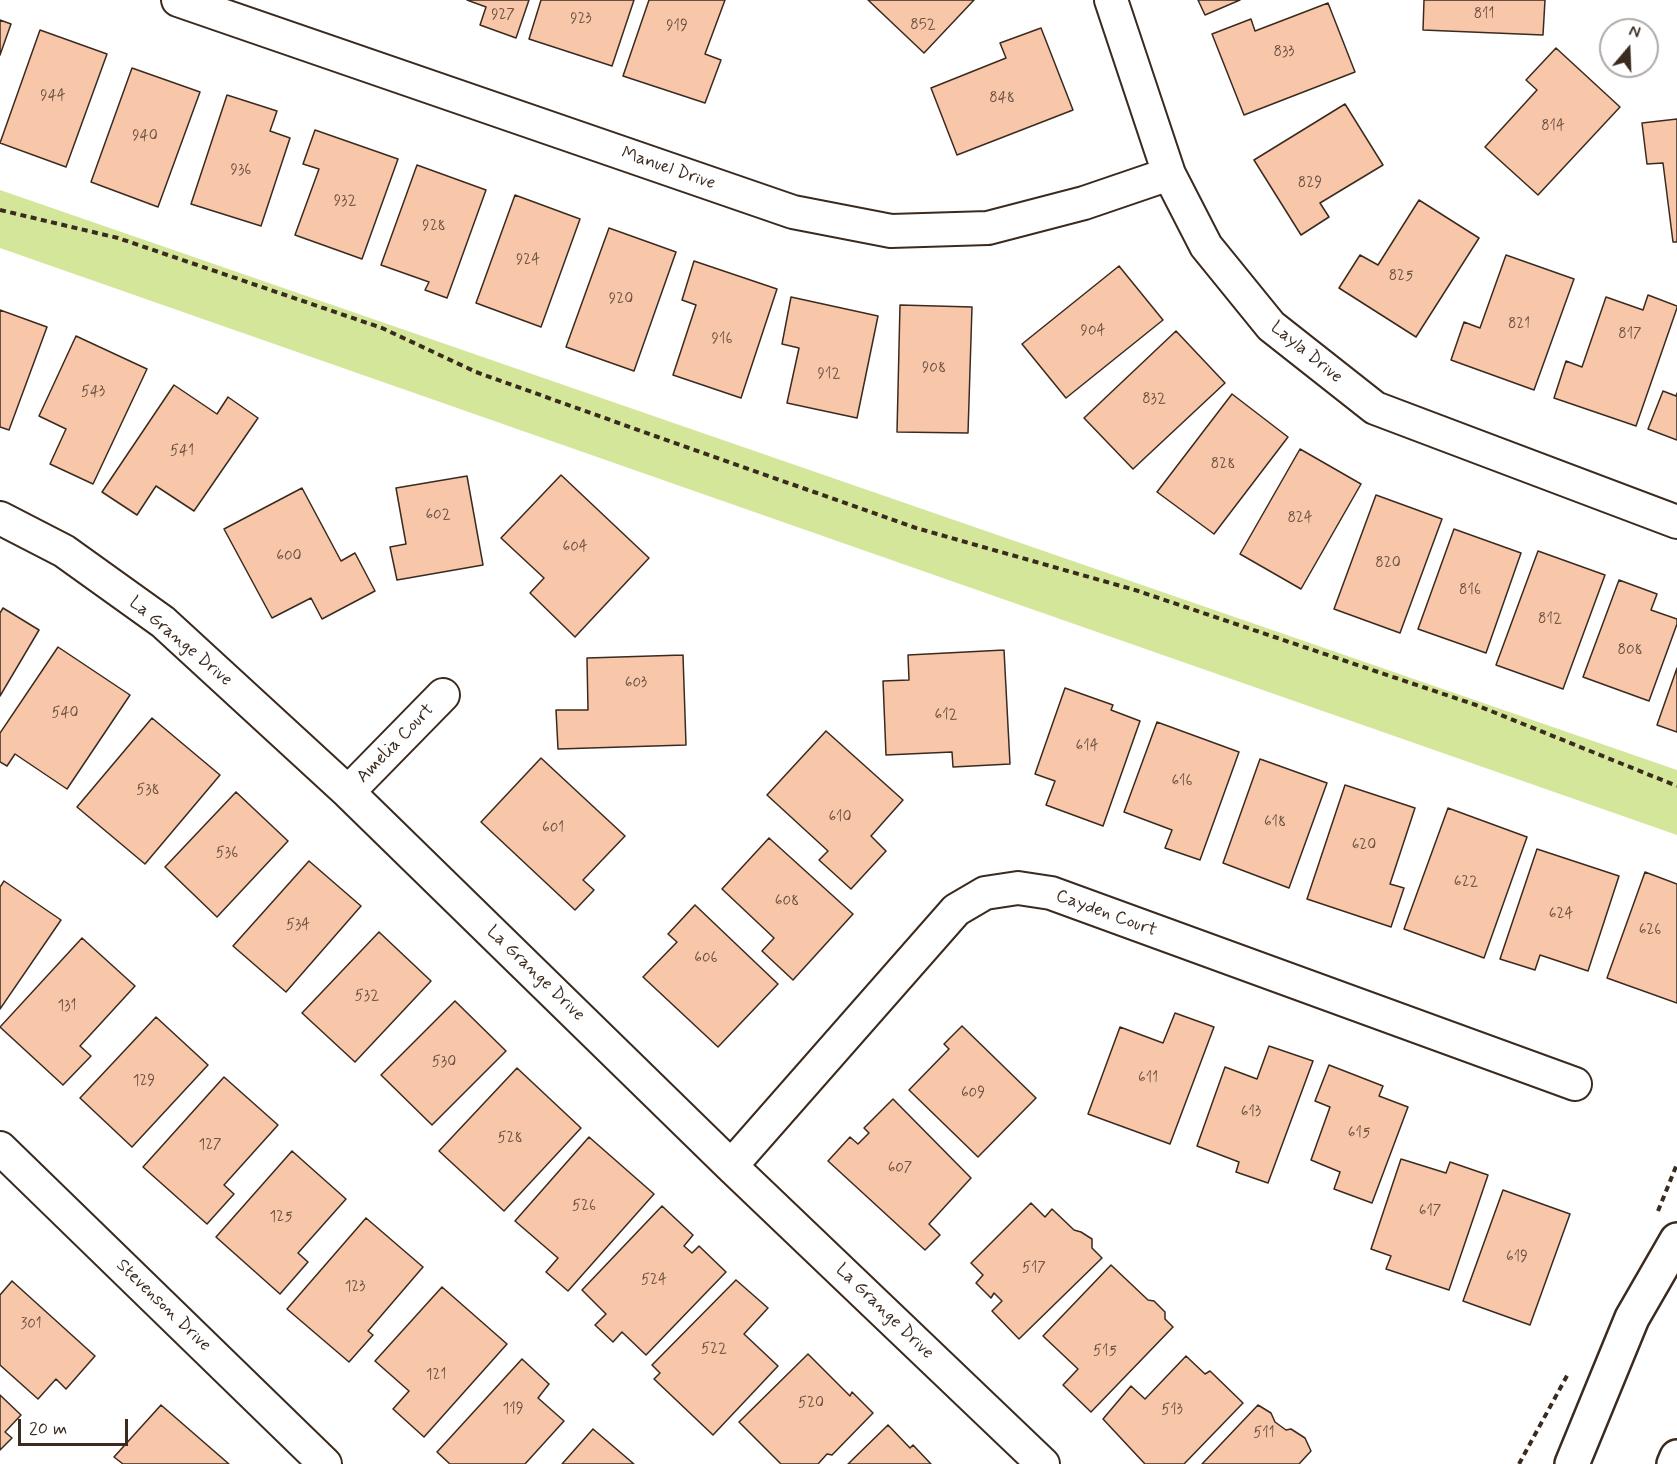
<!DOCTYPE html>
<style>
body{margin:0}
#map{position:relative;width:1677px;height:1464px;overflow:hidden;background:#fff;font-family:Mynerve,sans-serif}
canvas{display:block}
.north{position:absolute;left:1599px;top:18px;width:60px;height:60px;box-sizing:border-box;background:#fff;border:2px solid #b1aaa5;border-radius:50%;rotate:19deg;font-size:16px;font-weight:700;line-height:24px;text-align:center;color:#3b2a1e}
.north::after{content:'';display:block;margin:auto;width:21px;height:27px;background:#3b2a1e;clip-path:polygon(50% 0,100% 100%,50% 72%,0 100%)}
.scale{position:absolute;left:18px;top:1419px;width:110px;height:27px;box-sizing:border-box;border:3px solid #3b2a1e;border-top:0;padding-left:8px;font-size:18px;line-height:21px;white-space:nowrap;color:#3b2a1e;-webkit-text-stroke:4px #fff;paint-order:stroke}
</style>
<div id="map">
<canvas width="1677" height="1464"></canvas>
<div class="north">N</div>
<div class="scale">20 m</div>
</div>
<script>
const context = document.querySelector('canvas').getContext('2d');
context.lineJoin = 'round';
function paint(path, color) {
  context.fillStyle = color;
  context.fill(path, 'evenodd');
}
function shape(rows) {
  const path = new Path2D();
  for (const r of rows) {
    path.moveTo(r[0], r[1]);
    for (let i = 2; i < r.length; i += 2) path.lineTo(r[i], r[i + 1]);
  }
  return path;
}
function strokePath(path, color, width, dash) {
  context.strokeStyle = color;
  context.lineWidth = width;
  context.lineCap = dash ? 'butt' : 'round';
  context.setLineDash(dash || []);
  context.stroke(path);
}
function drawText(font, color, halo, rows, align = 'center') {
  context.font = font + ' Mynerve,sans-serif';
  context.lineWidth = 4.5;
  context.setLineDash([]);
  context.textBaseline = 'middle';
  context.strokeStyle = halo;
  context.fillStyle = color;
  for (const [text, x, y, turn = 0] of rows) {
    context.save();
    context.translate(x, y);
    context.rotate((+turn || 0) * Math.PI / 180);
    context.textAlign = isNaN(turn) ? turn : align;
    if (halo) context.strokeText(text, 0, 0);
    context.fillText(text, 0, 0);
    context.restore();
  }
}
const green = shape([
 [0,190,1677,770,1677,835,0,248]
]);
const building = shape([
 [467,0,529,0,516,38,480,25,486,7,467,0],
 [541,0,634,0,612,66,529,39,541,0],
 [649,0,725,0,705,54,721,60,705,103,623,76,649,0],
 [868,0,974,0,924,53,868,0],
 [1198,0,1240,0,1205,15,1198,0],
 [1424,0,1545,0,1543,35,1423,30,1424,0],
 [1328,3,1355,72,1244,115,1212,34,1251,19,1255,31,1328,3],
 [0,20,11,24,0,55,0,20],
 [1041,28,1073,110,957,155,931,88,1006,58,1000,43,1041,28],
 [40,30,107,54,66,167,0,143,40,30],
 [1556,48,1620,107,1538,195,1485,147,1537,90,1526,80,1556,48],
 [132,68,200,92,158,207,91,182,132,68],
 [227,95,277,111,270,131,290,138,261,226,191,204,227,95],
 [1345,104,1383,165,1320,203,1329,217,1301,235,1254,160,1345,104],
 [1677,119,1677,242,1673,242,1663,163,1647,164,1642,123,1677,119],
 [315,130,398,159,362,259,295,235,319,169,303,164,315,130],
 [417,165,486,190,447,298,425,290,429,282,381,265,417,165],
 [515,195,580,219,541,327,476,303,515,195],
 [1419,200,1479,238,1416,337,1339,288,1360,255,1378,265,1419,200],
 [609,228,676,252,634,371,566,347,609,228],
 [1506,255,1574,279,1534,390,1451,360,1464,322,1480,328,1506,255],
 [694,261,777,289,741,398,673,375,696,305,682,300,694,261],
 [1119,266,1163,320,1066,398,1022,344,1119,266],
 [1648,295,1677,306,1677,308,1636,426,1554,398,1566,361,1582,367,1606,297,1643,310,1648,295],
 [791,297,878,316,857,418,787,403,799,348,782,344,791,297],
 [900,305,972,307,968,433,897,432,900,305],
 [0,310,47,327,9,430,0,427,0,310],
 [1176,331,1225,383,1133,469,1084,418,1176,331],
 [76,336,147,369,93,484,50,464,66,429,39,416,76,336],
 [174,385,217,414,228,397,258,418,194,511,156,486,137,515,102,492,174,385],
 [1663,391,1676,396,1677,393,1677,440,1648,429,1663,391],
 [1232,394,1288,437,1214,534,1157,492,1232,394],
 [1300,449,1361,484,1301,589,1240,554,1300,449],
 [561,475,649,558,575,637,530,593,544,578,501,538,561,475],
 [467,476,483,565,397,580,390,547,406,544,396,488,467,476],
 [302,488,341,561,355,553,375,591,322,619,311,598,272,618,224,529,302,488],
 [1376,495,1442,519,1400,633,1334,609,1376,495],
 [1454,529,1521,553,1486,653,1418,629,1454,529],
 [1538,551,1605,575,1563,689,1496,665,1538,551],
 [1619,580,1657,594,1651,610,1677,619,1677,624,1649,701,1583,677,1619,580],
 [3,608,39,630,0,696,0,613,3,608],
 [58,647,130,695,67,789,15,754,7,766,0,762,0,733,58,647],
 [1004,650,1010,764,953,767,952,752,886,755,883,681,909,680,908,655,1004,650],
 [683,655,686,745,558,749,556,710,588,710,587,658,683,655],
 [1677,668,1677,732,1657,725,1677,668],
 [1065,688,1113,705,1111,710,1140,721,1103,826,1046,805,1055,781,1035,774,1065,688],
 [152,718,220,775,145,864,77,807,152,718],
 [1157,722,1239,752,1200,860,1165,848,1172,830,1124,812,1157,722],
 [826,731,903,800,871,836,886,851,851,889,819,860,828,851,767,795,826,731],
 [541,758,625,836,583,880,594,890,575,910,481,822,541,758],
 [1260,759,1327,783,1289,888,1223,863,1260,759],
 [1345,785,1415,808,1390,884,1404,888,1391,927,1307,899,1345,785],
 [236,792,288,841,217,917,165,867,236,792],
 [1448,808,1527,837,1484,958,1404,929,1448,808],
 [769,838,853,914,793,980,762,951,774,938,722,889,769,838],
 [1537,849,1619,876,1588,971,1540,955,1535,970,1500,959,1537,849],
 [309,861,361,906,286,992,233,946,309,861],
 [1645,872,1677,884,1677,1003,1607,978,1645,872],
 [4,881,61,920,0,1009,0,887,4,881],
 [695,905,778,984,718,1047,643,977,677,942,668,934,695,905],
 [379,932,431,981,355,1062,302,1013,379,932],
 [82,938,135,986,80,1046,91,1056,63,1085,0,1027,82,938],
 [455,1001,506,1051,432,1125,381,1075,455,1001],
 [1175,1013,1214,1027,1170,1144,1088,1114,1120,1027,1163,1043,1175,1013],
 [156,1017,208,1065,132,1147,80,1098,156,1017],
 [962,1026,1036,1098,978,1157,909,1090,949,1049,944,1044,962,1026],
 [1269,1046,1313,1061,1268,1183,1236,1172,1239,1162,1197,1146,1225,1067,1257,1079,1269,1046],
 [1329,1065,1383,1086,1379,1096,1408,1107,1372,1203,1334,1189,1340,1172,1311,1160,1330,1107,1315,1101,1329,1065],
 [517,1068,581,1128,504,1211,439,1151,517,1068],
 [224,1077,278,1125,224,1185,234,1194,207,1224,143,1167,224,1077],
 [893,1099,971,1178,929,1224,940,1235,925,1250,828,1161,850,1137,858,1144,869,1133,864,1128,893,1099],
 [589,1137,654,1194,568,1291,546,1272,558,1258,515,1221,589,1137],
 [292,1151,346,1199,298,1253,308,1262,280,1294,216,1237,292,1151],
 [1401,1159,1446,1173,1450,1162,1488,1175,1449,1290,1386,1269,1391,1256,1371,1249,1401,1159],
 [1503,1190,1570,1214,1530,1325,1463,1301,1503,1190],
 [1031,1203,1045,1217,1052,1209,1074,1230,1081,1232,1092,1239,1092,1248,1102,1258,1019,1339,992,1311,1002,1301,994,1293,991,1298,976,1283,983,1275,971,1263,1031,1203],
 [662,1206,693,1235,684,1246,692,1253,699,1246,726,1272,646,1355,622,1332,613,1342,595,1325,606,1314,582,1290,662,1206],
 [366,1218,423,1267,368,1331,373,1335,349,1362,287,1309,366,1218],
 [1111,1265,1148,1300,1154,1301,1165,1312,1165,1319,1173,1327,1091,1412,1063,1385,1078,1369,1043,1336,1111,1265],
 [736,1280,768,1308,744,1334,778,1366,713,1435,654,1379,660,1373,652,1365,736,1280],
 [12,1281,95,1356,66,1389,56,1379,38,1399,0,1365,0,1295,12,1281],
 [442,1287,507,1344,424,1437,393,1409,409,1391,375,1361,442,1287],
 [808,1354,850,1396,852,1392,873,1413,832,1455,827,1454,818,1464,781,1464,739,1422,808,1354],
 [1186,1356,1205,1374,1210,1371,1243,1403,1184,1464,1145,1464,1103,1419,1131,1386,1145,1399,1186,1356],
 [522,1359,549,1384,538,1398,564,1421,525,1464,450,1464,437,1452,522,1359],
 [0,1395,21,1415,5,1432,12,1438,0,1450,0,1395],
 [161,1405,229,1464,123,1464,114,1457,161,1405],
 [1258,1405,1271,1413,1275,1422,1286,1430,1291,1429,1305,1438,1311,1451,1299,1464,1202,1464,1258,1405],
 [888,1425,910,1448,913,1445,931,1464,848,1464,888,1425],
 [593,1429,634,1464,562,1464,593,1429]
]);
const path = shape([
 [0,210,118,238,382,328,476,372,655,436,916,528,1135,590,1476,705,1677,786],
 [1658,1211,1677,1164],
 [1519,1464,1569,1372]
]);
const minor = shape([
 [178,0,793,212,891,231,988,228,1084,203,1169,174],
 [1111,0,1169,174,1206,246,1271,326,1375,408,1677,522],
 [0,518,64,551,163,622,348,792,731,1166,1043,1464],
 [348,792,443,695],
 [0,1148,325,1464],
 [731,1166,956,910,985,893,1018,888,1051,893,1575,1084]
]);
const tertiary = shape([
 [1572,1464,1632,1318,1677,1240],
 [1674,1464,1677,1457]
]);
const numberNames = [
 ["811",1484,15],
 ["927",503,16],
 ["923",581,20],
 ["852",923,26],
 ["919",677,27],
 ["833",1284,53],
 ["944",53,97],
 ["848",1002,99],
 ["814",1553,127],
 ["940",145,137],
 ["936",241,171],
 ["829",1310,184],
 ["932",345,202],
 ["928",434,227],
 ["924",528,261],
 ["825",1401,277],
 ["920",621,300],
 ["821",1519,325],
 ["904",1093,332],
 ["817",1630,335],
 ["916",722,340],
 ["908",934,369],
 ["912",829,375],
 ["543",93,393],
 ["832",1154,400],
 ["541",182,452],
 ["828",1223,465],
 ["602",438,516],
 ["824",1300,519],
 ["604",575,548],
 ["600",289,557],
 ["820",1388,564],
 ["816",1470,591],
 ["812",1550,620],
 ["808",1630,651],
 ["603",636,684],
 ["540",65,714],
 ["612",946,716],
 ["614",1087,747],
 ["616",1182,782],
 ["538",148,791],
 ["610",840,818],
 ["618",1275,823],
 ["601",553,829],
 ["620",1364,846],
 ["536",227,854],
 ["622",1466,883],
 ["608",787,902],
 ["624",1561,915],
 ["534",298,926],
 ["626",1650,931],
 ["606",706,959],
 ["532",367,997],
 ["131",67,1007],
 ["530",444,1063],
 ["611",1148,1079],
 ["129",144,1082],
 ["609",973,1094],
 ["613",1251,1113],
 ["615",1359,1134],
 ["528",510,1139],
 ["127",210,1146],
 ["607",900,1169],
 ["526",584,1207],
 ["617",1430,1212],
 ["125",281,1218],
 ["619",1517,1258],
 ["517",1034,1269],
 ["524",654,1281],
 ["123",355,1288],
 ["301",31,1325],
 ["522",714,1350],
 ["515",1105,1352],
 ["121",436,1376],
 ["520",811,1404],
 ["119",513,1410],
 ["513",1172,1411],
 ["511",1264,1434]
];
const streetNames = [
 ["Manuel Drive",668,169,19],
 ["Layla Drive",1306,353,39],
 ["La Grange Drive",180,642,40],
 ["Amelia Court",396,744,-46],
 ["Cayden Court",1106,914,20],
 ["La Grange Drive",535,974,44],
 ["Stevenson Drive",163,1306,44],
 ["La Grange Drive",884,1312,44]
];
paint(green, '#d3e69a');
paint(building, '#f8c6a9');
strokePath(building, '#3b2a1e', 1.5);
strokePath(minor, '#3b2a1e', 36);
strokePath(tertiary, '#3b2a1e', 38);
strokePath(path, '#3b2a1e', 4, [6, 4.5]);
strokePath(minor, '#fff', 32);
strokePath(tertiary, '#fff', 33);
drawText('15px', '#6a5141', null, numberNames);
drawText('18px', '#3b2a1e', '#fff', streetNames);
</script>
